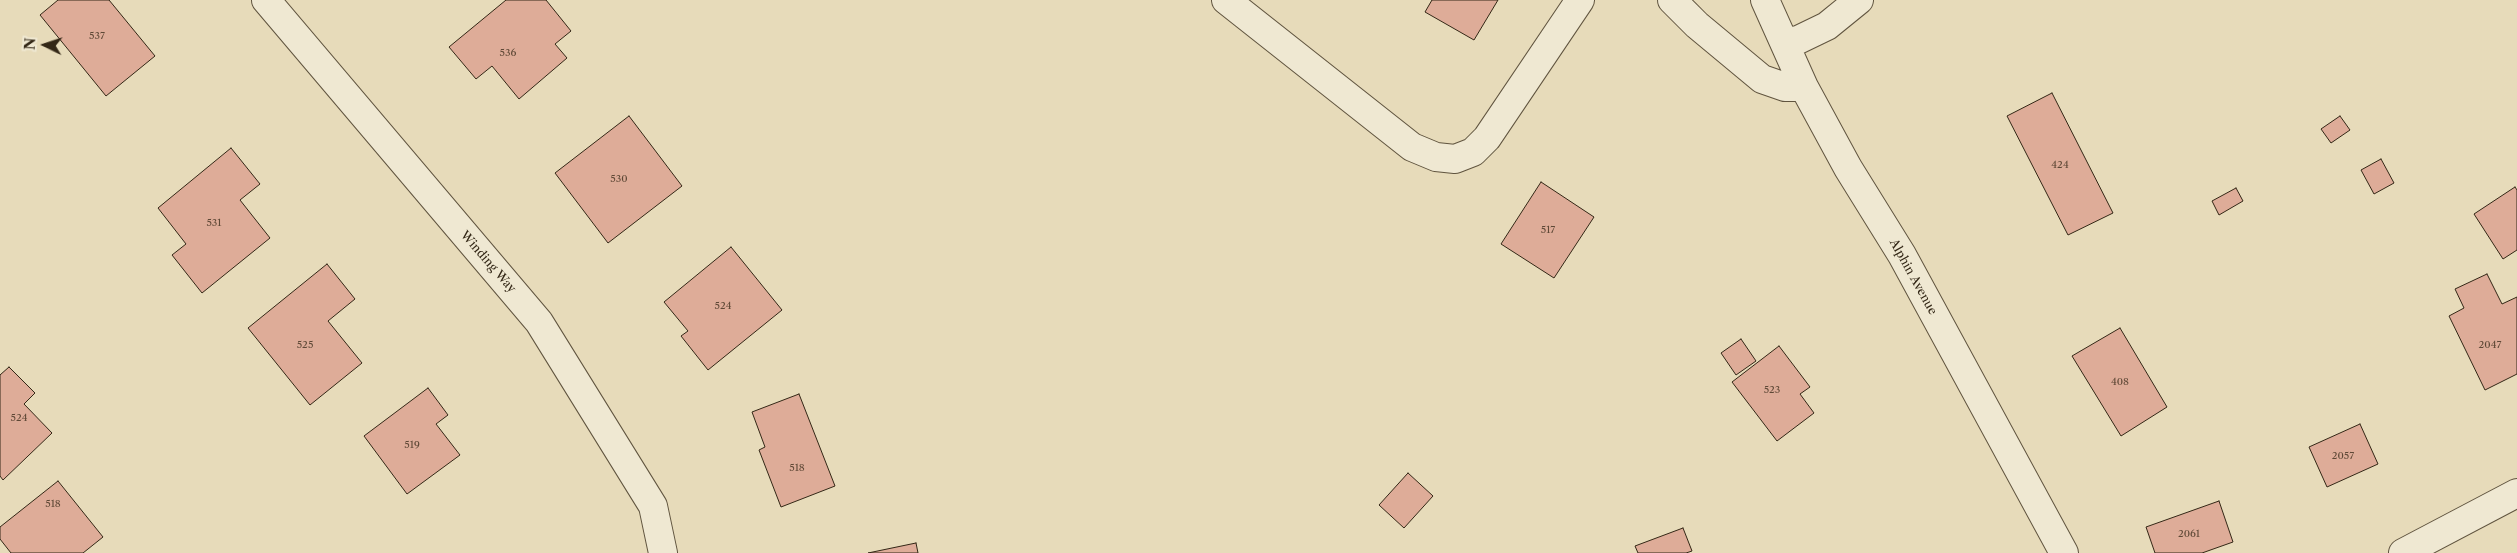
<!DOCTYPE html>
<style>
body{margin:0}
#map{position:relative;width:2517px;height:553px;overflow:hidden;background:#e7dbba;font-family:"Libre Caslon Text",serif}
canvas{display:block}
.north{position:absolute;left:20px;top:20px;width:50px;height:50px;-webkit-text-stroke:4px #efe8d2;paint-order:stroke;rotate:274deg;font-size:14px;font-weight:700;line-height:20px;text-align:center;color:#332716}
.north::after{content:'';display:block;margin:auto;width:18px;height:22px;background:#332716;clip-path:polygon(50% 0,100% 100%,50% 72%,0 100%)}
</style>
<div id="map">
<canvas width="2517" height="553"></canvas>
<div class="north">N</div>
</div>
<script>
const context = document.querySelector('canvas').getContext('2d');
context.lineJoin = 'round';
function paint(path, color) {
  context.fillStyle = color;
  context.fill(path, 'evenodd');
}
function shape(rows) {
  const path = new Path2D();
  for (const r of rows) {
    path.moveTo(r[0], r[1]);
    for (let i = 2; i < r.length; i += 2) path.lineTo(r[i], r[i + 1]);
  }
  return path;
}
function strokePath(path, color, width, dash) {
  context.strokeStyle = color;
  context.lineWidth = width;
  context.lineCap = dash ? 'butt' : 'round';
  context.setLineDash(dash || []);
  context.stroke(path);
}
function drawText(font, color, halo, rows, align = 'center') {
  context.font = font + ' "Libre Caslon Text",serif';
  context.lineWidth = 4;
  context.setLineDash([]);
  context.textBaseline = 'middle';
  context.strokeStyle = halo;
  context.fillStyle = color;
  for (const [text, x, y, turn = 0] of rows) {
    context.save();
    context.translate(x, y);
    context.rotate((+turn || 0) * Math.PI / 180);
    context.textAlign = isNaN(turn) ? turn : align;
    if (halo) context.strokeText(text, 0, 0);
    context.fillText(text, 0, 0);
    context.restore();
  }
}
const building = shape([
 [58,0,109,0,155,56,106,96,40,15,58,0],
 [506,0,546,0,571,31,555,44,567,58,519,99,492,66,476,79,449,47,506,0],
 [1432,0,1498,0,1474,40,1425,12,1432,0],
 [2052,93,2113,213,2068,235,2007,116,2052,93],
 [629,116,682,186,608,243,555,173,629,116],
 [2340,116,2350,130,2331,143,2321,129,2340,116],
 [231,148,260,184,240,200,270,238,202,293,172,255,186,244,158,208,231,148],
 [2381,159,2394,183,2374,194,2361,170,2381,159],
 [1541,182,1594,217,1554,278,1501,244,1541,182],
 [2515,187,2517,190,2517,250,2503,259,2474,214,2515,187],
 [2236,188,2243,201,2219,215,2212,201,2236,188],
 [731,247,782,310,708,370,681,336,688,331,664,302,731,247],
 [327,264,355,299,328,321,362,363,310,405,248,328,327,264],
 [2487,274,2502,304,2517,297,2517,374,2485,390,2449,316,2464,308,2455,289,2487,274],
 [2120,328,2167,407,2121,436,2072,356,2120,328],
 [1741,339,1756,361,1736,375,1721,353,1741,339],
 [1779,346,1810,387,1800,394,1814,413,1777,441,1732,382,1779,346],
 [9,367,35,393,24,404,52,433,3,480,0,476,0,375,9,367],
 [428,388,448,415,436,424,460,455,407,494,364,436,428,388],
 [799,394,835,486,781,507,759,450,765,447,752,412,799,394],
 [2360,424,2378,464,2327,487,2309,447,2360,424],
 [1408,473,1433,496,1404,528,1379,505,1408,473],
 [58,481,103,537,83,553,11,553,0,539,0,527,58,481],
 [2219,501,2233,542,2202,553,2155,553,2146,527,2219,501],
 [1683,528,1692,551,1686,553,1638,553,1635,546,1683,528],
 [916,543,918,553,868,553,916,543]
]);
const minor = shape([
 [266,0,539,322,653,506,663,553],
 [1226,0,1412,147,1436,157,1455,159,1473,152,1487,138,1580,0],
 [1672,0,1697,25,1762,79,1785,87,1804,87],
 [1765,0,1804,87,1848,168,1902,255,2064,553],
 [1785,43,1798,40,1827,26,1859,0],
 [2403,553,2517,493]
]);
const numberNames = [
 ["537",97,36],
 ["536",508,53],
 ["424",2060,165],
 ["530",619,179],
 ["531",214,223],
 ["517",1548,230],
 ["524",723,306],
 ["525",305,345],
 ["2047",2490,345],
 ["408",2120,382],
 ["523",1772,390],
 ["524",19,418],
 ["519",412,445],
 ["2057",2343,456],
 ["518",797,468],
 ["518",53,504],
 ["2061",2189,534]
];
const streetNames = [
 ["Winding Way",488,262,49],
 ["Alphin Avenue",1913,277,61]
];
paint(building, '#deac98');
strokePath(building, '#332716', 1);
strokePath(minor, '#60543f', 30);
strokePath(minor, '#efe8d2', 28);
drawText('10px', '#5e4836', null, numberNames);
drawText('12px', '#332716', '#efe8d2', streetNames);
</script>
